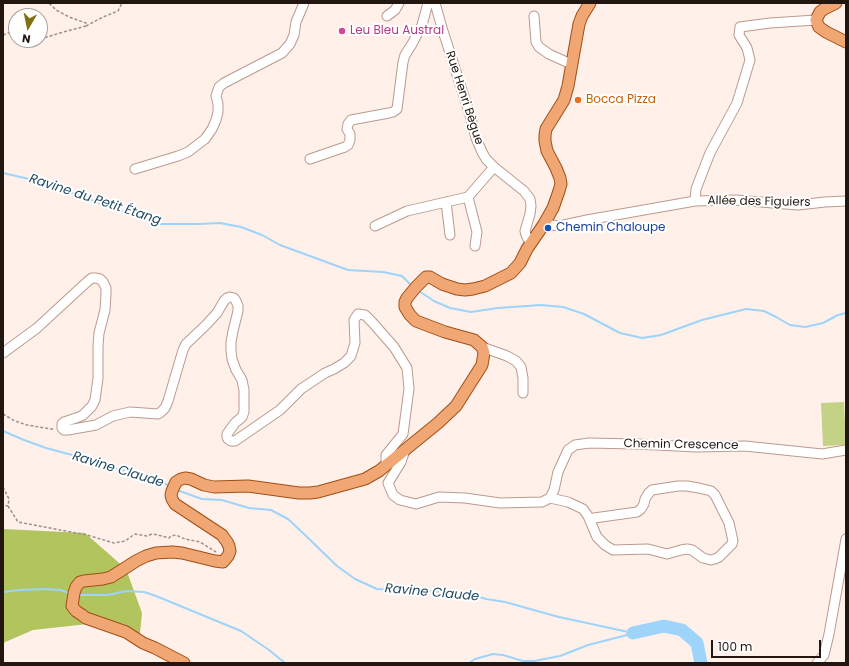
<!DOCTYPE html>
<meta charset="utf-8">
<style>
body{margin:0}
#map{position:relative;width:849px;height:666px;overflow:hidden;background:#fff0ea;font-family:Poppins,sans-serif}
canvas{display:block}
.frame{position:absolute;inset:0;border:4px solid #221611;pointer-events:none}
.north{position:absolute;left:8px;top:8px;width:40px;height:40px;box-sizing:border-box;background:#fff;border:1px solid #a7a2a0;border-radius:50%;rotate:189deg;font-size:11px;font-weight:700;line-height:16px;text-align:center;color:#221611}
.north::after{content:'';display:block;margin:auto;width:14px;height:18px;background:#827112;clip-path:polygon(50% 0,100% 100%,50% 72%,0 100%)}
.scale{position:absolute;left:711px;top:640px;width:110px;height:18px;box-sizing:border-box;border:2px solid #221611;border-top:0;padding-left:5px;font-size:12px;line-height:14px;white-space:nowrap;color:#221611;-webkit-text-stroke:3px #fff;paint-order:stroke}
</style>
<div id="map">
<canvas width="849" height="666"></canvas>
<div class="frame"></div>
<div class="north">N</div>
<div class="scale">100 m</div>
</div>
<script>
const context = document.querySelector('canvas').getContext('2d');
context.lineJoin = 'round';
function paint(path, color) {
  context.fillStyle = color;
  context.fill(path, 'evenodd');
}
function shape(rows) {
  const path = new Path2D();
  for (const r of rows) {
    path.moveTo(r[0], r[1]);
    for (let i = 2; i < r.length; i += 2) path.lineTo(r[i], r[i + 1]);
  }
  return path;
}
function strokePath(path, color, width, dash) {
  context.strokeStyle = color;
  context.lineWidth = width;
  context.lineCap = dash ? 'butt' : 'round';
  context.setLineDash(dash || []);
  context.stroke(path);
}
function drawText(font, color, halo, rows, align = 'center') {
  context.font = font + ' Poppins,sans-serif';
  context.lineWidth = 4;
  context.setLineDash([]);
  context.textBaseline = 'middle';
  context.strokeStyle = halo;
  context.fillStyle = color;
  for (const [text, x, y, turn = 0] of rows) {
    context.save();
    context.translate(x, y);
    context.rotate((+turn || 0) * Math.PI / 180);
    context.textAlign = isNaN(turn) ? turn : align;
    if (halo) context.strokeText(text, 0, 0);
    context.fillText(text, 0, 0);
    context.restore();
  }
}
const green = shape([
 [844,402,846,445,823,446,821,403]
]);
const forest = shape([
 [3,529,85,533,126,569,142,613,139,643,106,622,33,630,3,643]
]);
const stream = shape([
 [3,173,42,182,157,224,198,224,220,223,241,227,262,235,280,245,348,270,383,272,402,276,412,286],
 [419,291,434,301,450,308,471,312,498,308,541,305,563,307,584,314,620,333,642,338,661,335,702,320,746,309,764,311,776,317,790,325,805,327,823,323,838,315,846,313],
 [3,431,24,440,46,448,91,460,114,468,142,475,154,479,170,486],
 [177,490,202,499,222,500,249,508,271,510,288,519,304,534,337,566,355,579,377,589,394,590,450,592,469,594,486,599,505,602,559,617,633,633],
 [3,592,20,590,45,589,61,590,71,594],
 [77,595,108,595,126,591,144,592,156,596,241,631,269,650,285,663],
 [469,663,475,659,493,654,503,655,523,661,534,661,560,656,588,645,631,634]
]);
const river = shape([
 [633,633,664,626,682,630,697,643,701,663]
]);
const path = shape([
 [86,26,103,17,118,11,122,3],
 [3,35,11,32,16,34],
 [40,39,67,31,86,26,86,23,69,17,56,10,49,3],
 [3,414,15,421,27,425,51,429,54,429],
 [3,487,9,499,8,506,3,505],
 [8,506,18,522,87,535,114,543,120,542,125,541,135,534,147,536,152,534,158,535,169,538,171,536,176,535,185,539,200,542,216,552]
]);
const minor = shape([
 [435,3,442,28,470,115,476,138,482,152,486,159,494,167,524,191,530,199,531,206,530,214,525,231,526,235,528,239,532,242],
 [387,16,395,10,399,3],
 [534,16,536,42,539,47,549,54,571,64],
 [310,159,345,147,348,145,350,140,350,134,347,129,348,124,351,120,389,113,393,112,397,109,403,62,405,55,412,44,422,25,428,3],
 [135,169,178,156,188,152,205,139,212,129,216,120,218,112,218,104,216,96,219,87,224,83,282,53,290,44,294,35,296,22,304,3],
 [468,197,477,232,475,246],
 [695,201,736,200,798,205,825,202,846,201],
 [446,202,450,235],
 [544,224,559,226,587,220,695,201,696,189,710,153,737,103,750,60,747,48,739,35,740,27,770,23,816,20],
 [375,226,407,211,468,197,494,167],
 [482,347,507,356,516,361,521,367,523,378,523,393],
 [3,353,37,328,88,281,92,278,95,278,100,279,103,282,106,288,106,294,105,310,99,333,98,346,98,378,95,400,92,406,83,415,79,417,64,422,62,424,62,428,64,430,68,430,96,425,113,416,130,412,158,414,161,412,165,408,168,401,183,350,186,344,206,325,217,313,224,301,227,298,230,297,234,298,236,301,238,306,238,311,233,331,231,342,231,350,232,359,236,370,242,380,244,390,244,412,242,417,235,423,227,434,227,437,228,439,231,441,235,441,280,410,301,389,325,373,334,369,344,363,351,356,355,343,354,320,358,314,365,315,372,322,394,347,407,368,409,389,403,434,386,455,386,466],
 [405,450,401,462,388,483,393,495,400,500,416,504,439,497,465,498,500,503,542,502,550,498,568,502,583,509,588,516,597,537,605,545,613,550,648,549,667,554,681,550,687,549,692,550,703,558,711,560,715,559,719,557,732,544,733,541,729,523,715,495,711,491,699,488,687,486,678,486,652,490,648,494,645,499,644,504,641,509,637,512,594,518,590,521],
 [550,498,554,490,558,472,568,450,575,445,589,443,636,444,697,447,745,446,822,454,846,450],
 [817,663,824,655,829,634,846,539]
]);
const major = shape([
 [836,3,824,9,820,12,816,20,819,27,826,32,846,42],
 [184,663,155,648,143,643,126,632,86,618,82,615,76,611,72,606,74,593,76,587,80,582,84,581,103,579,111,577,136,561,146,556,156,553,172,552,182,553,215,561,223,562,228,556,230,551,229,546,227,542,222,535,175,504,172,499,171,495,172,491,176,482,181,479,185,478,191,479,204,485,214,487,248,486,299,493,310,493,318,492,365,479,379,471,438,423,456,406,482,365,484,353,482,347,474,340,445,332,416,321,410,315,405,307,405,302,407,298,416,287,426,277,430,277,442,284,457,289,465,290,473,289,485,286,511,273,520,263,527,249,544,224,553,208,559,191,561,184,560,178,556,168,547,151,545,141,545,135,546,129,564,100,568,86,579,24,582,16,590,3]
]);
const markers = [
 [342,31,4,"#d1479c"],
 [578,100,4,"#e8710a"],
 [548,228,4,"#1a4fb4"]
];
const hotelNames = [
 ["Leu Bleu Austral",350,31]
];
const streetNames = [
 ["Rue Henri Bègue",464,98,72],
 ["Allée des Figuiers",759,202,1],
 ["Chemin Crescence",681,445,1]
];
const foodNames = [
 ["Bocca Pizza",586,100]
];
const transitNames = [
 ["Chemin Chaloupe",556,228]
];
const waterNames = [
 ["Ravine du Petit Étang",95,200,18],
 ["Ravine Claude",118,470,17],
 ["Ravine Claude",432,593,5]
];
paint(green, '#c3d285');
paint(forest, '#b2c45e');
strokePath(stream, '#9ed4fa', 2);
strokePath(river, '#9ed4fa', 13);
strokePath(minor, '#bc9a8d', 11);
strokePath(major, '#a14f15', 13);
strokePath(path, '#9d8f8a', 1.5, [3, 2]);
strokePath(minor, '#fff', 9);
strokePath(major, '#f0a774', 11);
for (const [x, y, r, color] of markers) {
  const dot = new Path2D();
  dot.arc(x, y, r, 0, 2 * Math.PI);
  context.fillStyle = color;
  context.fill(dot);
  strokePath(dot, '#fff', 1.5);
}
drawText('12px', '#b23c85', '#fff', hotelNames, 'left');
drawText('12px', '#221611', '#fff', streetNames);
drawText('12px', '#c56008', '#fff', foodNames, 'left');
drawText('12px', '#164399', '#fff', transitNames, 'left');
drawText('italic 13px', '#204963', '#fff', waterNames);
</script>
